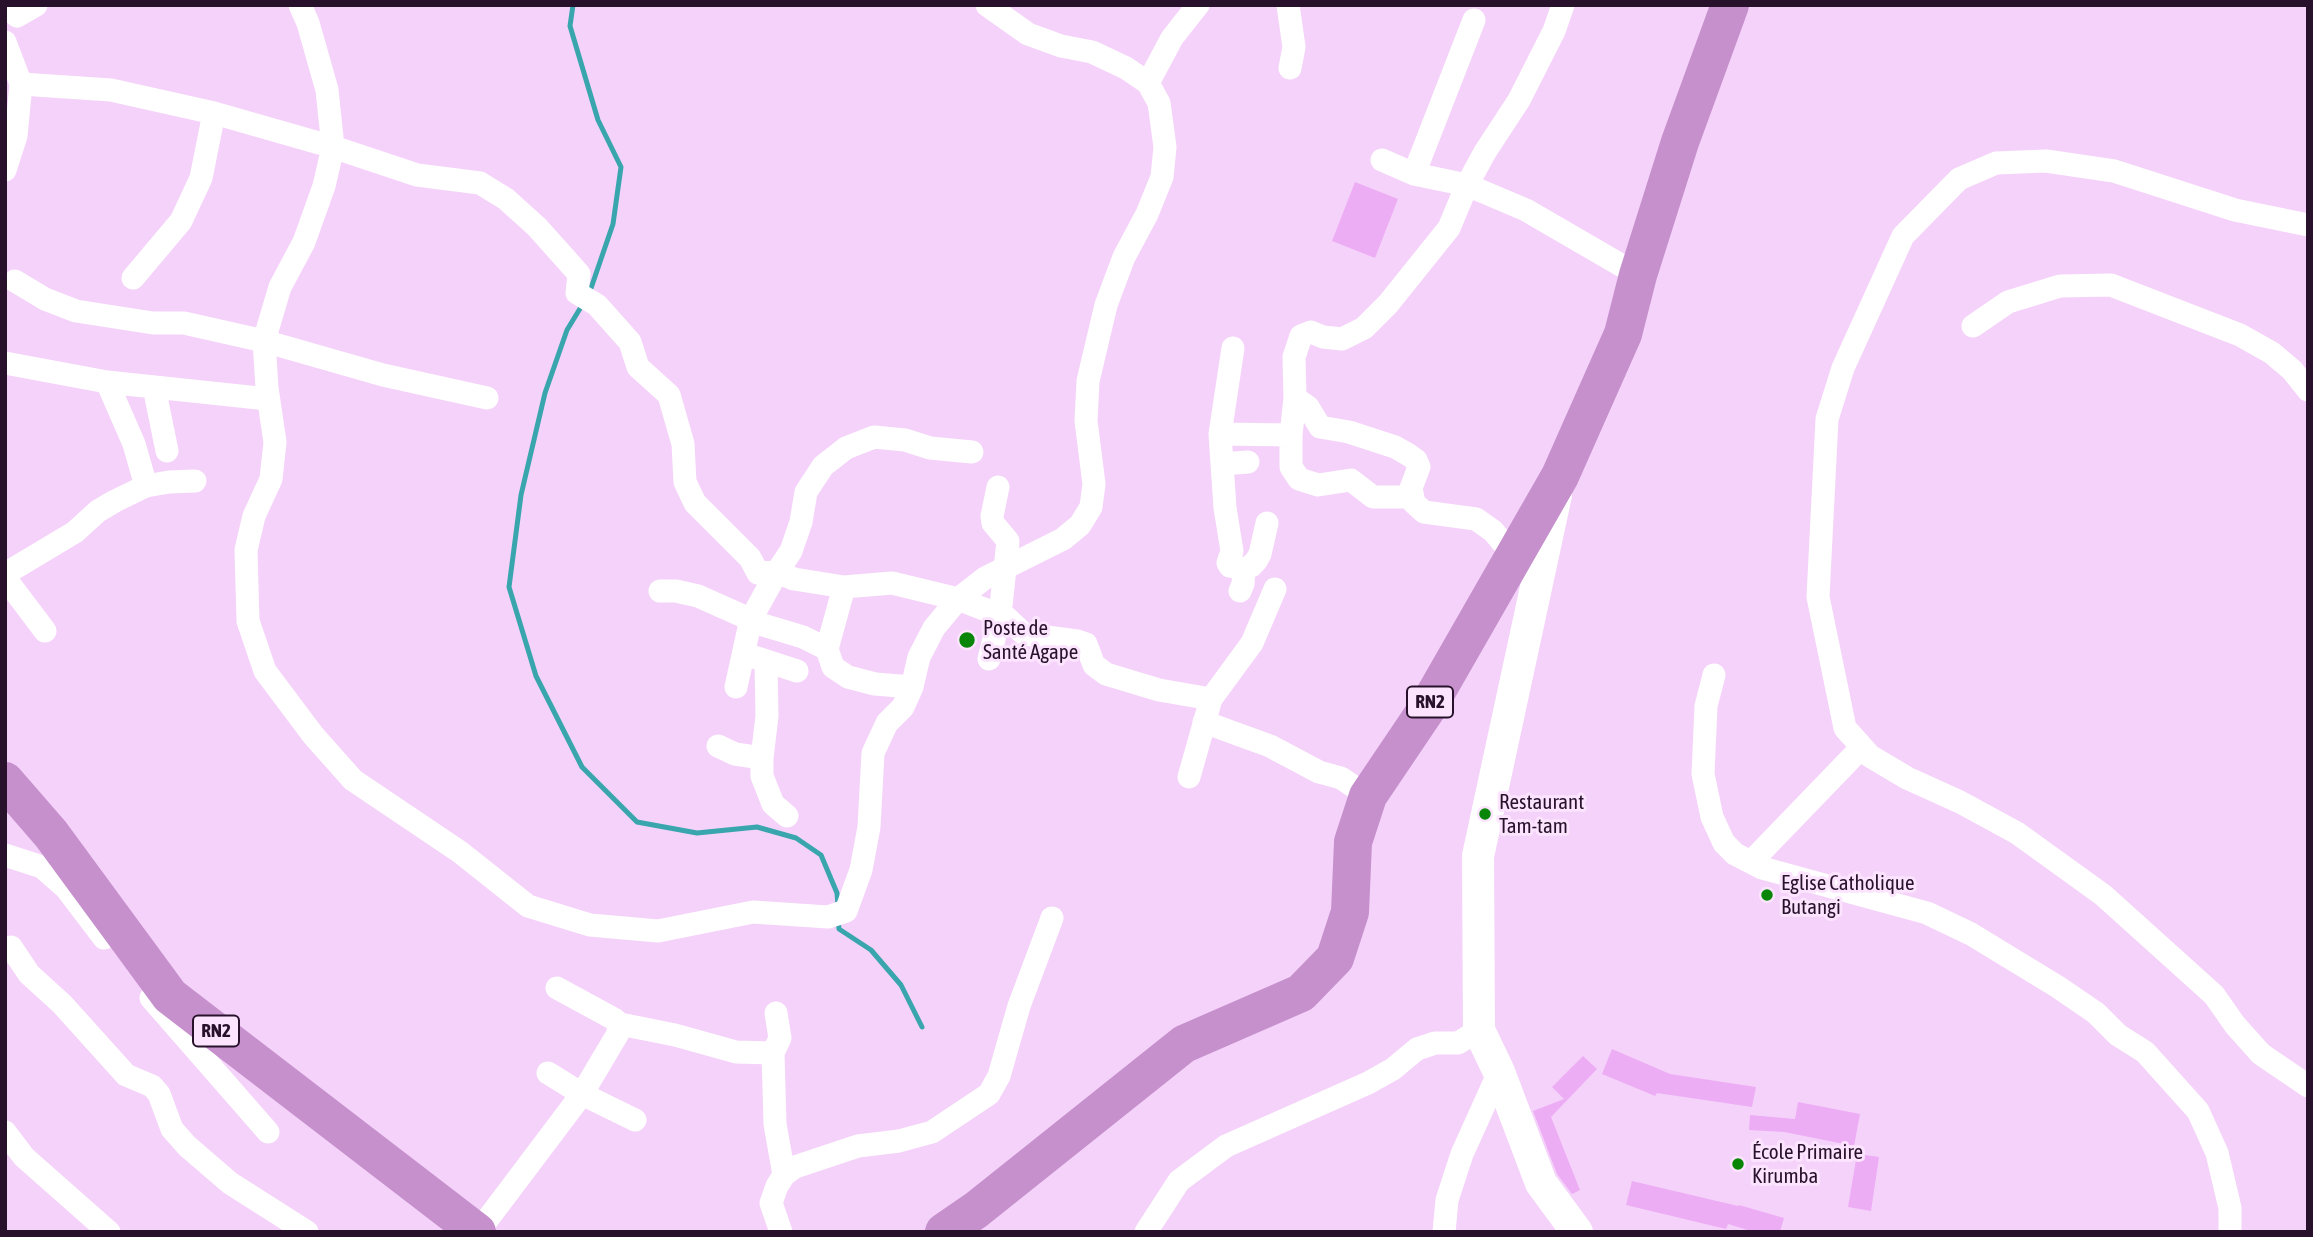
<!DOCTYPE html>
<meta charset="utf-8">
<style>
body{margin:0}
#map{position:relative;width:2313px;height:1237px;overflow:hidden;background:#f5d2fa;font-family:"Asap Condensed",sans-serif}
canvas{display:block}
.frame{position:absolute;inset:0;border:7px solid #28122b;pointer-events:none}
</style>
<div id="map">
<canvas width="2313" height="1237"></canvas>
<div class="frame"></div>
</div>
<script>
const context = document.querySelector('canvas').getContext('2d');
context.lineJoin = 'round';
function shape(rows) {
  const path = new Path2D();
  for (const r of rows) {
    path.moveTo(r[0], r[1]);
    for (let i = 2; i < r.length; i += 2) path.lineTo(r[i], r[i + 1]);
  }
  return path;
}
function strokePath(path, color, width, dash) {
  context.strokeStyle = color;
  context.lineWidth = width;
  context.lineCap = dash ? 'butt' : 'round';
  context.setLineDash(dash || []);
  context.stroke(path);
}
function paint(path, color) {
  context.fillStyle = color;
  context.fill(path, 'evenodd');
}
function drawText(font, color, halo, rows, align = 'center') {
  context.font = font + ' "Asap Condensed",sans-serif';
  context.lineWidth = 6;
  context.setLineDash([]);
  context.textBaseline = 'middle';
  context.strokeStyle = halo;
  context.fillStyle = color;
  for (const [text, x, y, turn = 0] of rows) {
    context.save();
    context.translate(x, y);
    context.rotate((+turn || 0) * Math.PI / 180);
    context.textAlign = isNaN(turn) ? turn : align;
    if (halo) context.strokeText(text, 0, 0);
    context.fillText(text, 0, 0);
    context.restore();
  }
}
const stream = shape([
 [573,5,570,26,598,120,621,167,613,224,589,294],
 [584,302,567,330,545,393,521,495,509,587,536,676,582,767,637,822,697,833,757,827,796,838,821,855,837,893,838,906],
 [838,920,839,929,871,950,901,985,922,1027]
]);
const building = shape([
 [1355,182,1398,199,1375,258,1332,241],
 [1612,1049,1670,1074,1756,1087,1752,1107,1657,1093,1655,1096,1602,1074],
 [1583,1056,1597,1069,1551,1117,1580,1190,1572,1194,1557,1174,1533,1111,1564,1099,1552,1087],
 [1798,1102,1860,1114,1854,1146,1784,1132,1749,1130,1750,1115,1795,1119],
 [1857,1154,1879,1157,1871,1211,1848,1207],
 [1632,1181,1738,1206,1739,1205,1784,1218,1780,1232,1754,1232,1728,1224,1726,1229,1626,1205]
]);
const street = shape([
 [300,5,308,23,327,90,333,147,324,186,304,242,280,287,264,341,267,388,275,442,271,479,254,516,246,550,248,621,265,671,313,735,353,780,460,852,528,906,590,925,658,931,753,912,828,917,846,911,861,870,869,827,873,753,887,723,903,707,912,687,919,657,934,628,958,599,985,578,1063,539,1080,525,1091,507,1094,484,1086,421,1088,381,1106,305,1124,257,1147,214,1162,177,1165,147,1159,103,1148,83,1126,68,1092,52,1061,46,1028,34,987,5],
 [1288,5,1294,47,1290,68],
 [5,6,17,16,36,5],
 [5,42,21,84,16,136,5,170],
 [1148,83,1172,38,1198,5],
 [21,84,111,90,214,113,333,147,417,175,480,183,506,199,537,227,579,274,577,293,597,305,630,342,638,367,669,395,683,444,685,482,695,503,750,558,758,573,777,572,794,579,844,587,892,583,958,599,1007,618,1024,634,1077,641,1086,644,1094,665,1106,674,1159,690,1211,699],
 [1382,160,1414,174,1467,185,1526,210,1638,275],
 [1414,174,1474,20],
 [2308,225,2235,210,2114,171,2046,161,1996,163,1959,179,1903,236,1843,368,1827,419,1818,597,1845,728,1870,756,1907,778,1960,802,2017,833,2103,895,2214,995,2235,1025,2261,1054,2308,1086],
 [133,278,181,221,201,178,214,113],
 [15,281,45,299,76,311,153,323,184,323,264,341,383,375,487,398],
 [1973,326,2008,302,2060,286,2111,285,2240,335,2272,353,2292,370,2308,390],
 [1233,348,1220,434,1225,508,1232,551,1228,563,1230,566,1244,569,1251,566,1256,561,1260,554,1267,523],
 [5,363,107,382,268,399],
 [107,382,134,444,146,486],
 [154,387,167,451],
 [1295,398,1291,435,1291,467,1299,479,1318,485,1351,480,1373,497,1412,497],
 [1220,434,1291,435],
 [1222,464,1248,462],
 [1514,556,1493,531,1476,519,1424,512,1414,503,1411,488,1419,467,1416,460,1409,455,1395,447,1349,432,1320,427,1308,407,1295,398,1294,357,1301,336,1311,332,1323,337,1342,339,1364,328,1388,304,1449,228,1467,185,1485,152,1519,100,1554,31,1563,5],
 [5,574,75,532,98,511,115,501,146,486,169,482,195,481],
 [5,578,45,631],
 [844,587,827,649,833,667,848,677,875,684,912,687],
 [660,591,676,591,698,596,763,625,803,637,827,649],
 [1240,591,1243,584,1244,569],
 [754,657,797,671],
 [989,659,1000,615,1008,541,993,523,992,516,998,487],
 [766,662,767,716,762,758,762,776,773,804,787,816],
 [1714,675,1706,706,1703,774,1712,817,1724,843,1735,854,1762,868,1927,913,1971,934,2058,987,2096,1013,2118,1035,2145,1052,2198,1111,2217,1153,2230,1208,2230,1232],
 [736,687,751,619,777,572,791,551,801,522,806,492,823,466,846,448,874,437,905,440,930,448,972,452],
 [1204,722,1270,746,1319,772,1341,778,1368,796],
 [718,746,735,754,762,758],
 [1189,777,1211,699,1252,643,1275,589],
 [5,855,42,867,66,888,104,938],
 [1751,862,1862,747],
 [11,947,29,974,62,1004,126,1075,152,1086,159,1094,172,1129,187,1146,230,1183,307,1232],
 [151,998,268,1132],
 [776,1013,780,1038,773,1053,775,1124,784,1175],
 [620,1024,675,1035,736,1052,773,1053],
 [548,1073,582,1094,635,1120],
 [5,1132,24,1157,109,1232],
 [478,1232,582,1094,617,1035,620,1024,614,1019,557,988],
 [781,1232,771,1203,777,1186,784,1175,795,1167,858,1146,899,1141,932,1132,989,1094,999,1076,1019,1006,1052,918],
 [1146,1232,1179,1181,1226,1146,1368,1083,1393,1069,1417,1049,1435,1043,1458,1043,1479,1030],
 [1444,1232,1447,1200,1462,1154,1499,1072]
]);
const secondary = shape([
 [1556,495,1478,856,1479,1030,1499,1072,1541,1183,1577,1232]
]);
const highway = shape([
 [5,781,51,834,170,996,477,1232],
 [944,1232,976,1210,1184,1044,1301,993,1335,958,1350,912,1353,842,1368,796,1426,710,1560,476,1623,334,1638,275,1680,142,1730,5]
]);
const markers = [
 [967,640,9,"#098607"],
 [1485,814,7,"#098607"],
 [1767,895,7,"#098607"],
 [1738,1164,7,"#098607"]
];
const shields = [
 [1430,702,46],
 [216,1031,46]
];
const shieldNames = [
 ["RN2",1430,702],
 ["RN2",216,1031]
];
const poiNames = [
 ["Poste de",983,628],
 ["Santé Agape",983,652],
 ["Restaurant",1499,802],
 ["Tam-tam",1499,826],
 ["Eglise Catholique",1781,883],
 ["Butangi",1781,907],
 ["École Primaire",1752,1152],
 ["Kirumba",1752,1176]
];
strokePath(stream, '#39a5ad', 5);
paint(building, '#edadf5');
strokePath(street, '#fff', 23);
strokePath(secondary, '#fff', 32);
strokePath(highway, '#c590cc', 38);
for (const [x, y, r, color] of markers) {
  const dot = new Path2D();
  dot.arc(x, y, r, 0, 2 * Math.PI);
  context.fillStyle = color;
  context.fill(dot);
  strokePath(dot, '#fce4ff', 2.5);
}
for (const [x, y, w] of shields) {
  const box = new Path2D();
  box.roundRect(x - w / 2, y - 15.5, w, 31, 5);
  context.fillStyle = '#fce4ff';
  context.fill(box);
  strokePath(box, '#28122b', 2);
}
drawText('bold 19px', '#28122b', null, shieldNames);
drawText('21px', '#28122b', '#fce4ff', poiNames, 'left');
</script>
